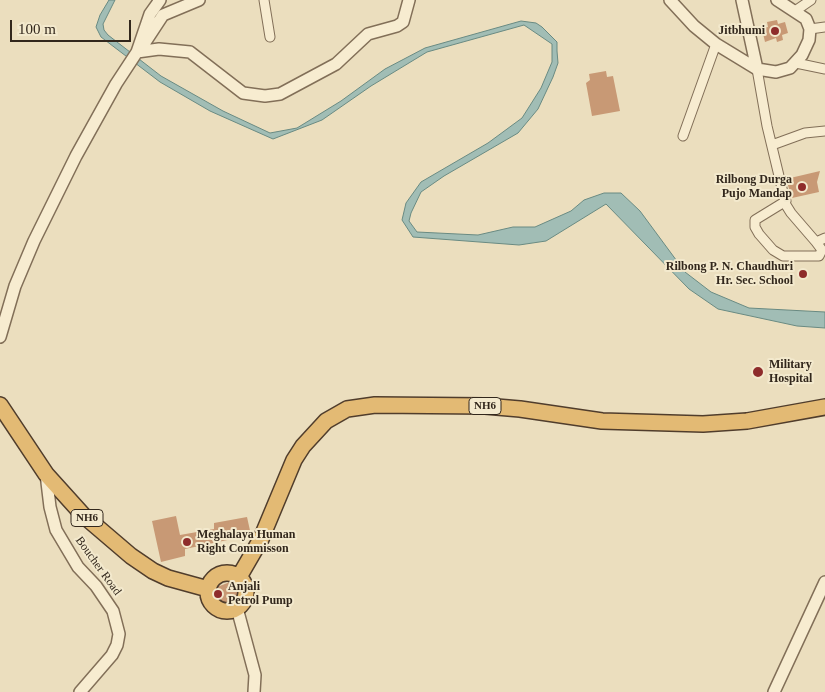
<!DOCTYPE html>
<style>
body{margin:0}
#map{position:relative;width:825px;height:692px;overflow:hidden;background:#ebdebe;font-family:"Times New Roman",serif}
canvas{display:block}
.scale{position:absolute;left:10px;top:20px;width:121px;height:22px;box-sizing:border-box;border:2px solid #32271c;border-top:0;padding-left:6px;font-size:15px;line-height:18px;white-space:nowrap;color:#32271c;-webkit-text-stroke:4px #f3e9cd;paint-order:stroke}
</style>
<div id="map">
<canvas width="825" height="692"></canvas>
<div class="scale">100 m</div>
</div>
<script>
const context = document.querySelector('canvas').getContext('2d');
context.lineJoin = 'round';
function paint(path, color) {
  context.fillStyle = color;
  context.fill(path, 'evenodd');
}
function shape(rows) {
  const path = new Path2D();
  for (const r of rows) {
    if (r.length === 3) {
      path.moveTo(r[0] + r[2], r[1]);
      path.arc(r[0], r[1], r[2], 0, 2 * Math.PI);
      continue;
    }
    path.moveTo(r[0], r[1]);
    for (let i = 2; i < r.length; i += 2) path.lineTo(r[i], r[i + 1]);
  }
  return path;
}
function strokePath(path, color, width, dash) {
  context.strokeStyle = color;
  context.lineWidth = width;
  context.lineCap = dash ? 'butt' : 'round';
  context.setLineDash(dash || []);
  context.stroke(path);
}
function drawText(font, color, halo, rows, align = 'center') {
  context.font = font + ' "Times New Roman",serif';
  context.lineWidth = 4;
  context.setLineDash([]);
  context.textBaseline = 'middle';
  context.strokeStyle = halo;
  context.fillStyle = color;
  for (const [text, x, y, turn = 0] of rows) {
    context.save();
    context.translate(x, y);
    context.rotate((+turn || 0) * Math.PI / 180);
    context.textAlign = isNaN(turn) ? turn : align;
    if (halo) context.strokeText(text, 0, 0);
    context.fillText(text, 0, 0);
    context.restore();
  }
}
const water = shape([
 [109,0,115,0,103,24,104,30,108,35,161,76,223,111,270,133,297,128,341,101,385,69,425,48,521,21,536,23,542,27,557,42,557,51,558,63,553,77,538,109,518,133,444,176,421,192,411,213,409,221,417,232,478,235,513,227,535,227,571,211,584,200,604,193,621,193,640,211,685,272,711,292,749,308,825,312,825,328,797,326,718,309,689,289,606,204,546,241,519,245,413,237,402,220,406,203,421,182,488,143,522,118,541,88,552,62,552,44,524,25,427,52,371,86,322,120,273,139,210,111,160,82,101,37,96,27,100,15,109,0]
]);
const building = shape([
 [777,20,778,24,785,22,788,33,782,35,783,40,777,42,776,38,765,42,762,29,768,27,767,22],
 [606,71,607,77,613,76,620,111,592,116,586,83,590,80,589,74],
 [820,171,817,182,819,192,792,198,786,179],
 [176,516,180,535,214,529,214,523,247,517,251,535,185,549,185,556,161,562,152,521],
 [230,582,235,585,242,586,240,601,235,601,230,606,211,598,217,592,217,587]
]);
const minor = shape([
 [264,0,270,37],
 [795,11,811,0],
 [810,29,825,27],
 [796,63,825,69],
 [757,69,767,126,786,205,791,213,816,242],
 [683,136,716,44],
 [772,145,805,133,825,131],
 [786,201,755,220,755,227,759,234,773,250,783,256,819,256,822,250,816,242,825,238]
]);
const tertiary = shape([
 [670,0,694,26,716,44,757,69,742,0],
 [142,47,163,15,199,0],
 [137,52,159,49,190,52,243,93,265,96,280,94,336,64,368,34,397,26,403,22,409,0],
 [757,69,776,72,790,68,802,55,809,40,810,29,806,19,777,0],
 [0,337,15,286,34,241,76,156,116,84,137,52,150,14,160,0],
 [46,474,50,507,56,530,78,567,96,586,113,611,119,634,117,645,112,655,80,692],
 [237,608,255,675,254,692],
 [774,692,825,582]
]);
const trunk = shape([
 [0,405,46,474,83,515,131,556,153,571,168,578,208,589],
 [227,592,19],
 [239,577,261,539,294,460,303,446,326,421,347,409,375,405,485,406,520,409,602,421,703,424,747,421,825,407]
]);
const markers = [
 [775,31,5,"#8e2c2b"],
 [802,187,5,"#8e2c2b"],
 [803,274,5,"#8e2c2b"],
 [758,372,6,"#8e2c2b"],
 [187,542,5,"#8e2c2b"],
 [218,594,5,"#8e2c2b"]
];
const shields = [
 [485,406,32],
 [87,518,32]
];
const shieldNames = [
 ["NH6",485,406],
 ["NH6",87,518]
];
const poiNames = [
 ["Jitbhumi",765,31],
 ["Rilbong Durga",792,180],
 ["Pujo Mandap",792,194],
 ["Rilbong P. N. Chaudhuri",793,267],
 ["Hr. Sec. School",793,281],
 ["Military",769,365,"left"],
 ["Hospital",769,379,"left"],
 ["Meghalaya Human",197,535,"left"],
 ["Right Commisson",197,549,"left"],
 ["Anjali",228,587,"left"],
 ["Petrol Pump",228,601,"left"]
];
const streetNames = [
 ["Boucher Road",98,566,54]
];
paint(water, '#a1bdb5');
strokePath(water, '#698a82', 1);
paint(building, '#c89975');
strokePath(minor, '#826f58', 11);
strokePath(tertiary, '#826f58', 14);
strokePath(trunk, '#503d2c', 18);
strokePath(minor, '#f7ecd0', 9);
strokePath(tertiary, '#f7ecd0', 11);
strokePath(trunk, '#e3ba74', 15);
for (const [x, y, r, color] of markers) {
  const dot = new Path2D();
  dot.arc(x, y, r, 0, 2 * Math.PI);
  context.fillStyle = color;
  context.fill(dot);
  strokePath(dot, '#f3e9cd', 2);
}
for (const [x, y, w] of shields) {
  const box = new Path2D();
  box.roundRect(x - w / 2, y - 8.5, w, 17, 4);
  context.fillStyle = '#f3e9cd';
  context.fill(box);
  strokePath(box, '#32271c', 1);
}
drawText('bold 11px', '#32271c', null, shieldNames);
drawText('bold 12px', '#32271c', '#f3e9cd', poiNames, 'right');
drawText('12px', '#32271c', '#f3e9cd', streetNames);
</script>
